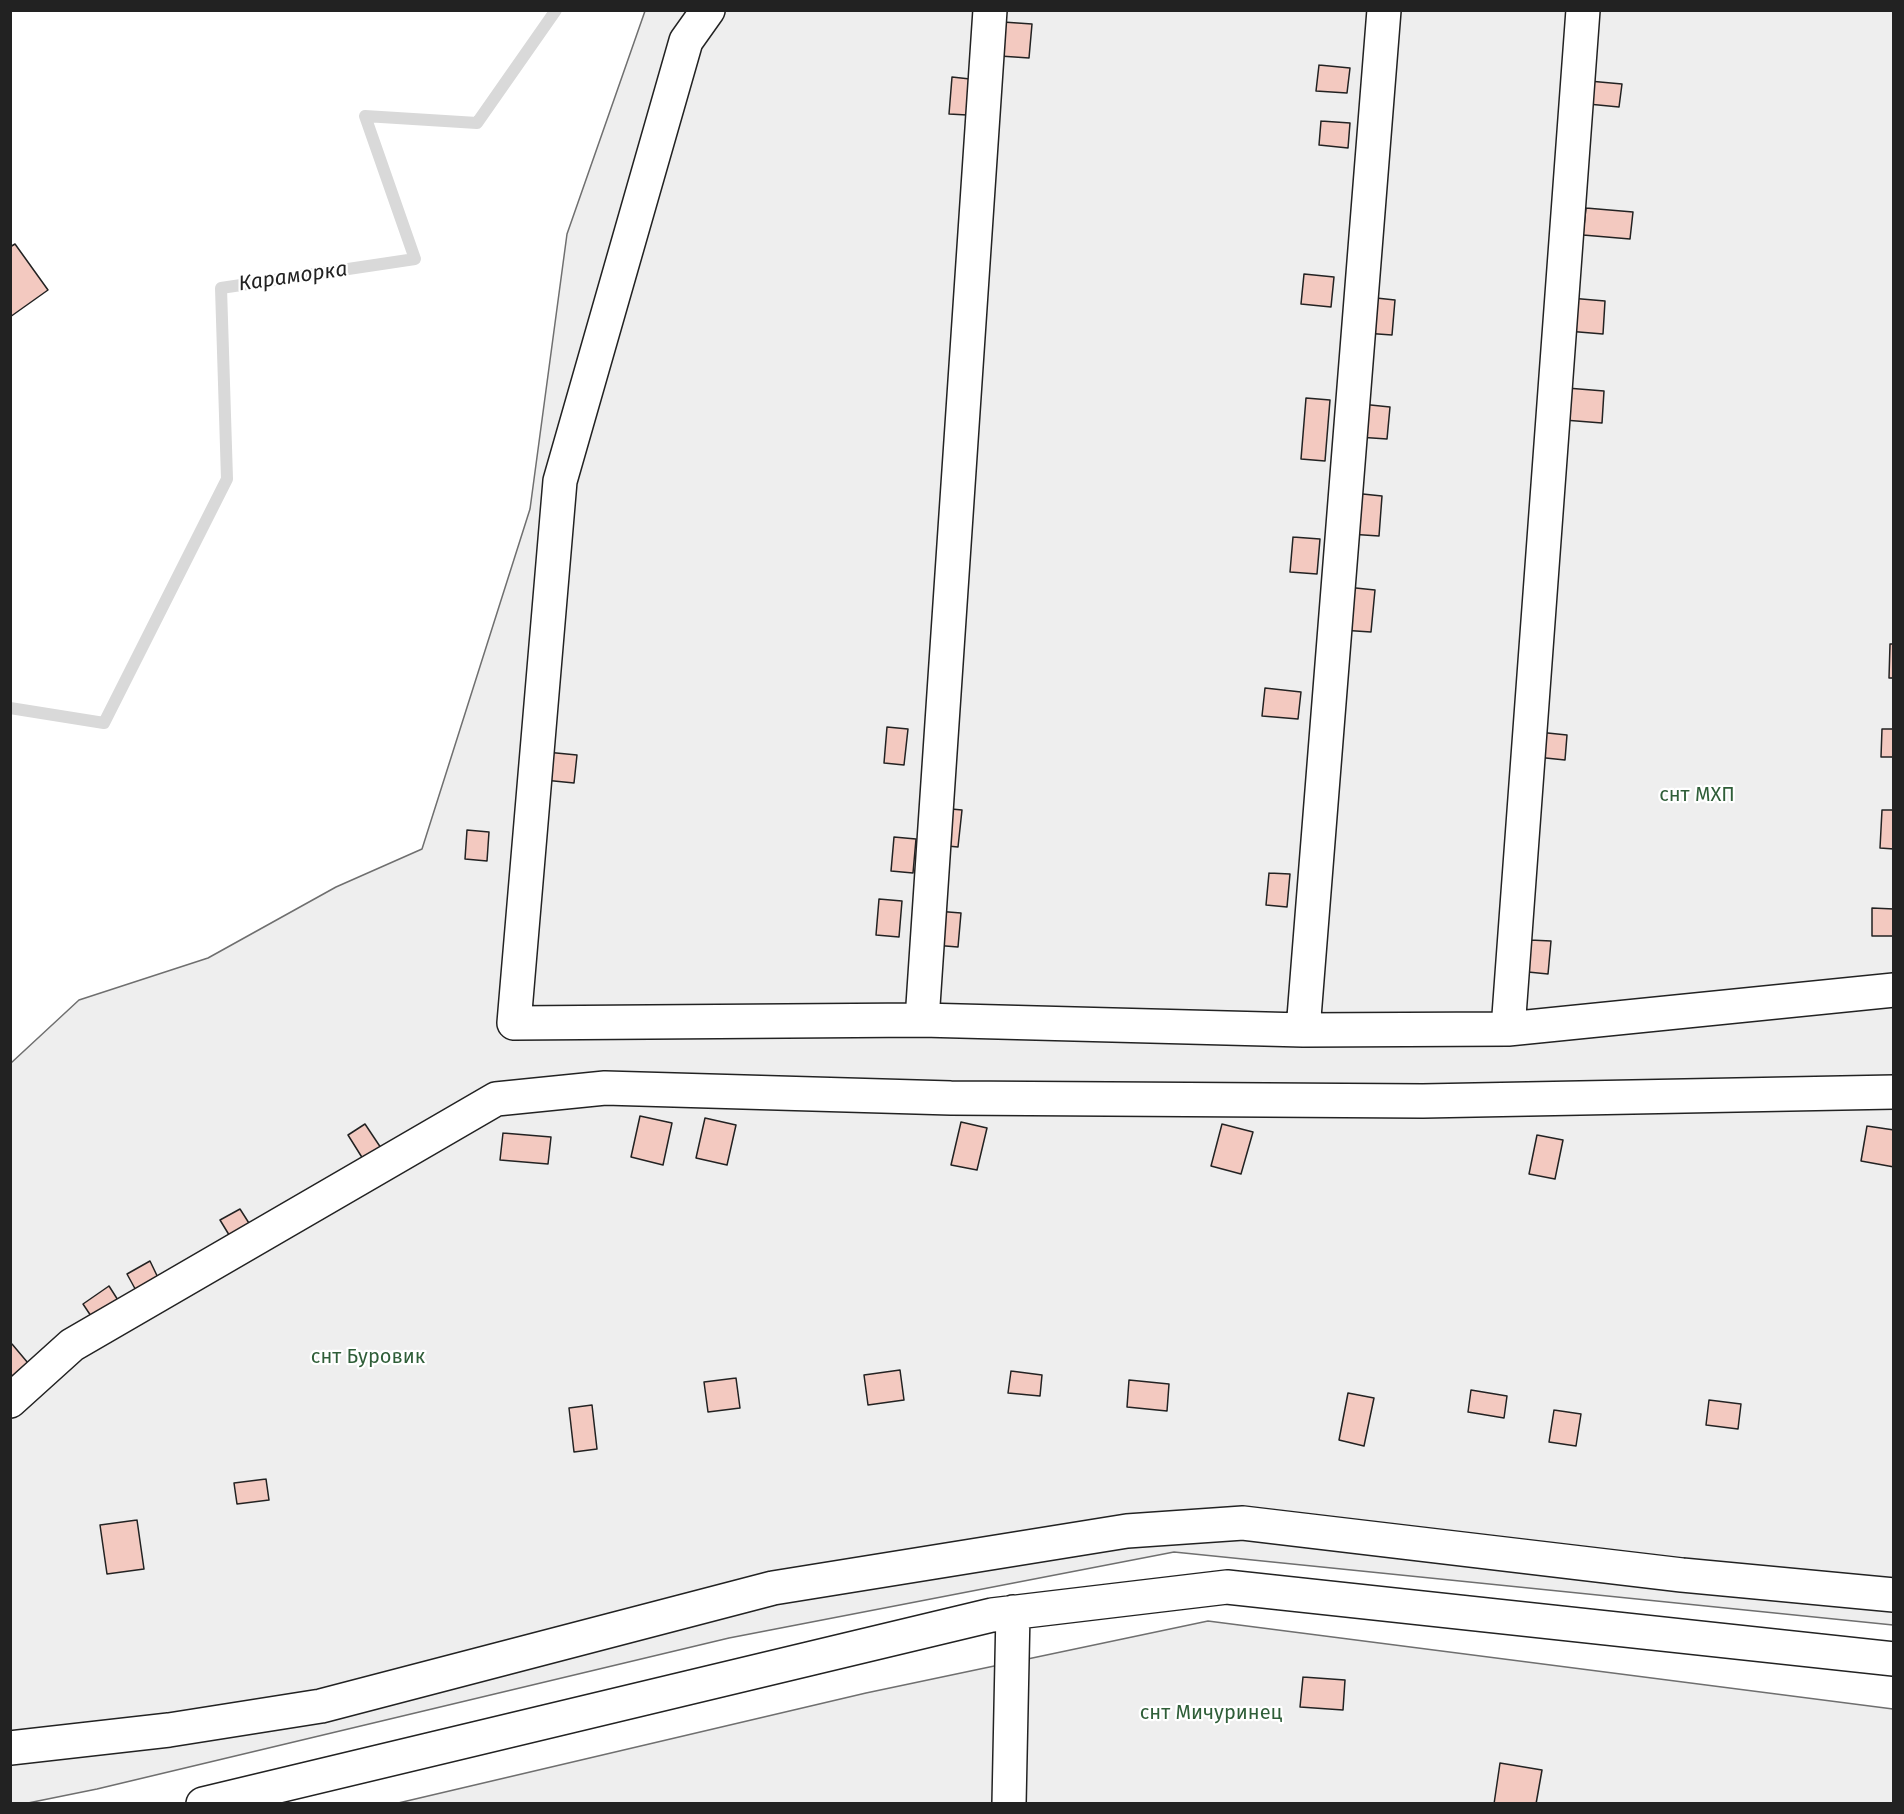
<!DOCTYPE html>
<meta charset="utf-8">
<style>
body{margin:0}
#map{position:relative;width:1904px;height:1814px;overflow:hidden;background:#fff;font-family:"Fira Sans",sans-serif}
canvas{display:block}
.frame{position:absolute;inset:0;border:12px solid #222;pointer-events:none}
</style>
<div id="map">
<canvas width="1904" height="1814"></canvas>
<div class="frame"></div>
</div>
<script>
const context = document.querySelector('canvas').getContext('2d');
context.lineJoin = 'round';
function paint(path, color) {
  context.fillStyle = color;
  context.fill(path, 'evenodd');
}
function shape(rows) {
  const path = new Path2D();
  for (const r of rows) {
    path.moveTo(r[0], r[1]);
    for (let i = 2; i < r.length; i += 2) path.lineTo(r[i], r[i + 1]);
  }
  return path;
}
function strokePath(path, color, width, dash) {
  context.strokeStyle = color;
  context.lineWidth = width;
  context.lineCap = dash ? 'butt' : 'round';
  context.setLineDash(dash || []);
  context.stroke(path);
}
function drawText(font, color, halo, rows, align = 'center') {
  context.font = font + ' "Fira Sans",sans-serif';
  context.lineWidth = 4.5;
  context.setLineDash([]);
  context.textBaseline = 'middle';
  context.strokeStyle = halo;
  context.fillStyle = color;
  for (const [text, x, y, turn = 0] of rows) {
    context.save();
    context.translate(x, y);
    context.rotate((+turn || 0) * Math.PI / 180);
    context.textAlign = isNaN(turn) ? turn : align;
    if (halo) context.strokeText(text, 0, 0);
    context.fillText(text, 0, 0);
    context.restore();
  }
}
const green = shape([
 [645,11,1893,11,1893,1625,1174,1552,729,1638,97,1789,28,1803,11,1804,11,1063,79,1000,208,958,336,887,422,849,530,509,567,234,645,11],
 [1208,1621,1893,1709,1893,1803,394,1804,866,1693,1208,1621]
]);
const stream = shape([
 [10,708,104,723,227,479,221,288,415,259,365,116,477,123,556,10]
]);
const building = shape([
 [1003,22,1032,24,1029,58,1000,56,1003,22],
 [1319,65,1350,68,1347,93,1316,91,1319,65],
 [952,77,970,79,967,115,949,114,952,77],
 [1589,81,1622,84,1619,107,1588,104,1589,81],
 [1321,121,1350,123,1348,148,1319,145,1321,121],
 [1586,208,1633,212,1630,239,1583,235,1586,208],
 [15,244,48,290,10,317,10,247,15,244],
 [1304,274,1334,277,1331,307,1301,304,1304,274],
 [1367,297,1395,300,1392,335,1364,333,1367,297],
 [1570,298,1605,301,1603,334,1567,331,1570,298],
 [1567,388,1604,391,1602,423,1564,420,1567,388],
 [1306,398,1330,400,1325,461,1301,459,1306,398],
 [1361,404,1390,407,1387,439,1358,437,1361,404],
 [1353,493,1382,496,1379,536,1349,534,1353,493],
 [1293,537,1320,539,1317,574,1290,572,1293,537],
 [1346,587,1375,590,1371,632,1341,630,1346,587],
 [1890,644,1894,644,1894,678,1889,678,1890,644],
 [1265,688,1301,692,1298,719,1262,716,1265,688],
 [887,727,908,729,904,765,884,763,887,727],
 [1882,729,1894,729,1894,757,1881,757,1882,729],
 [1538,732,1567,735,1565,760,1536,757,1538,732],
 [546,752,577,755,574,783,544,780,546,752],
 [941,808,962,810,958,847,937,845,941,808],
 [1882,810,1894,810,1894,849,1880,848,1882,810],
 [467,830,489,832,487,861,465,859,467,830],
 [894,837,916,839,913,873,891,871,894,837],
 [1269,873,1290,874,1287,907,1266,905,1269,873],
 [879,899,902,901,899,937,876,935,879,899],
 [1872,908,1894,909,1894,936,1872,936,1872,908],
 [936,911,961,913,958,947,933,945,936,911],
 [1530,940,1551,941,1548,974,1528,972,1530,940],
 [640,1116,672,1123,663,1165,631,1157,640,1116],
 [705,1118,736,1125,727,1165,696,1158,705,1118],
 [961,1122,987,1128,977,1170,951,1165,961,1122],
 [365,1124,381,1148,363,1159,348,1135,365,1124],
 [1222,1124,1253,1132,1241,1174,1211,1166,1222,1124],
 [1867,1126,1894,1130,1894,1167,1861,1161,1867,1126],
 [503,1133,551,1137,548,1164,500,1160,503,1133],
 [1537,1135,1563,1140,1555,1179,1529,1174,1537,1135],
 [240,1209,254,1231,234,1243,220,1220,240,1209],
 [150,1261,161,1284,139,1296,127,1274,150,1261],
 [109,1286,123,1308,97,1325,83,1304,109,1286],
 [12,1344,28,1363,10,1378,10,1345,12,1344],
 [900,1370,904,1400,868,1405,864,1375,900,1370],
 [1011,1371,1042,1375,1040,1396,1008,1393,1011,1371],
 [736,1378,740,1408,708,1412,704,1382,736,1378],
 [1129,1380,1169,1384,1167,1411,1127,1407,1129,1380],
 [1471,1390,1507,1396,1504,1418,1468,1412,1471,1390],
 [1348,1393,1374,1398,1364,1446,1339,1440,1348,1393],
 [1709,1400,1741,1404,1738,1429,1706,1425,1709,1400],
 [592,1405,597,1449,574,1452,569,1408,592,1405],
 [1554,1410,1581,1414,1576,1446,1549,1442,1554,1410],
 [266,1479,269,1500,237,1504,234,1483,266,1479],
 [137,1520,144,1569,107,1574,100,1525,137,1520],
 [1303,1677,1345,1680,1343,1710,1300,1707,1303,1677],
 [1500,1763,1542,1770,1536,1804,1494,1804,1500,1763]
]);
const minor = shape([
 [708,10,686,41,560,481,514,1023,922,1020,1303,1030,1508,1029,1894,990],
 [922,1020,990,10],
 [1508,1029,1583,10],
 [1303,1030,1384,10],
 [10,1401,72,1345,496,1099,605,1088,951,1098,1423,1101,1894,1092],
 [10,1748,169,1730,321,1706,773,1588,1127,1531,1243,1523,1682,1575,1894,1595],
 [203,1804,992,1615,1227,1587,1894,1659],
 [1009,1804,1013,1612]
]);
const parkNames = [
 ["снт МХП",1697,795],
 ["снт Буровик",368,1357],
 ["снт Мичуринец",1211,1713]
];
const waterNames = [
 ["Караморка",293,277,-8]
];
paint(green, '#eee');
strokePath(green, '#6f6f6f', 1.5);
strokePath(stream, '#d9d9d9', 12);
paint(building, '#f3c9c0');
strokePath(building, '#222', 1.5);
strokePath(minor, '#222', 36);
strokePath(minor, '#fff', 33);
drawText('20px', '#2f5e38', '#fff', parkNames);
drawText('italic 21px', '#222', '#fff', waterNames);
</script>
